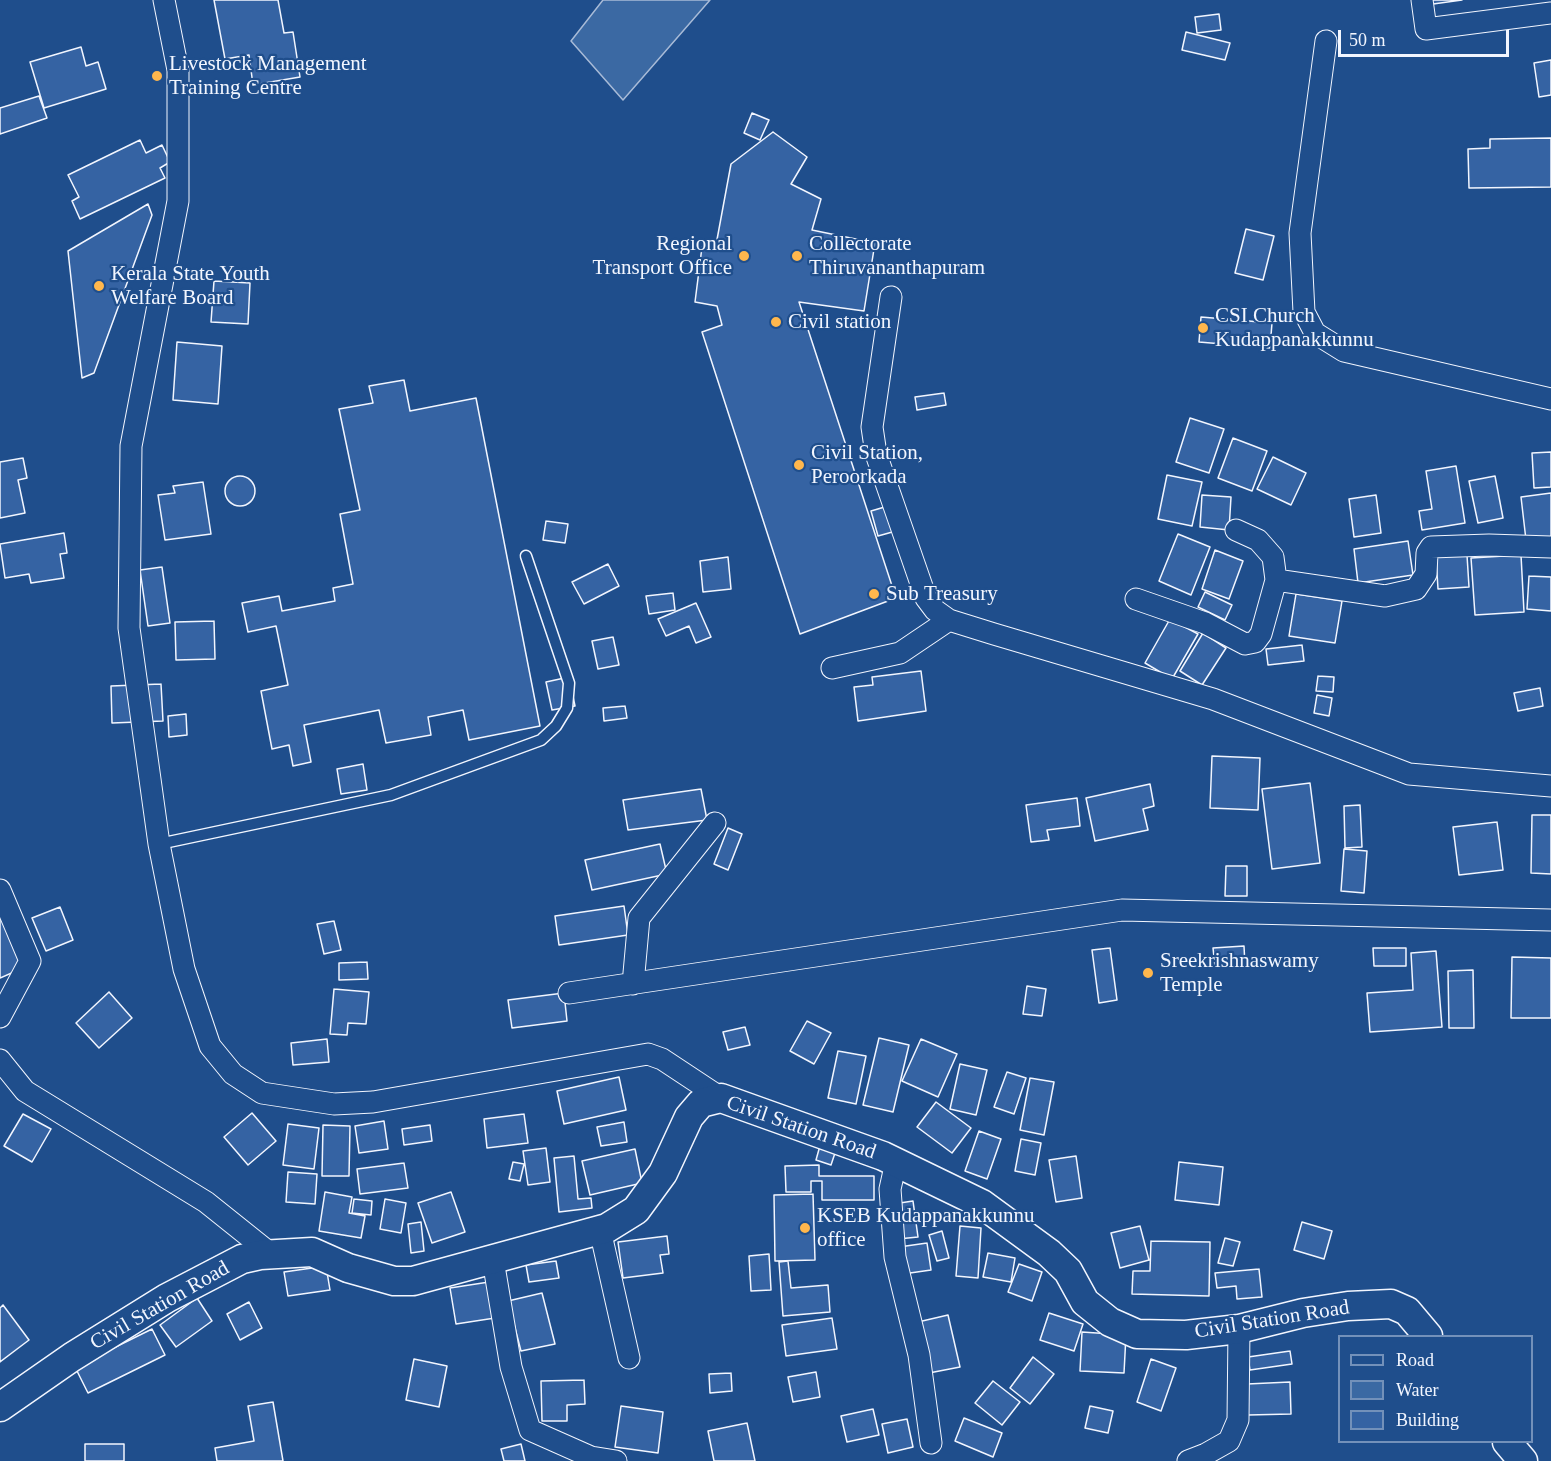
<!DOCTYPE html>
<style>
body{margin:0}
#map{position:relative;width:1551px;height:1461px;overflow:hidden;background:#1f4e8c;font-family:Georgia,serif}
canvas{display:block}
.legend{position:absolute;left:1338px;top:1335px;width:195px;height:108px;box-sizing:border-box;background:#1f4e8c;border:2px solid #7391ba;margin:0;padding:8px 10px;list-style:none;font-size:18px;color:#f2f6ff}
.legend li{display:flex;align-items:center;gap:12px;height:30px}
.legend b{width:30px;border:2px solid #7391ba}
.scale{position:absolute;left:1338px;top:30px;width:171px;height:27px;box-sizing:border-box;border:3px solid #f2f6ff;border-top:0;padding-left:8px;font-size:18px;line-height:21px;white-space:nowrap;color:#f2f6ff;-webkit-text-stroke:4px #1f4e8c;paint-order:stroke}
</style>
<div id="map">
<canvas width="1551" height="1461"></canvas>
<ul class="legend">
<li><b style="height:8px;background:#1f4e8c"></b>Road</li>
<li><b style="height:16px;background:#3b69a3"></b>Water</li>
<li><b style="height:16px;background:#3563a3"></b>Building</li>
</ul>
<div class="scale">50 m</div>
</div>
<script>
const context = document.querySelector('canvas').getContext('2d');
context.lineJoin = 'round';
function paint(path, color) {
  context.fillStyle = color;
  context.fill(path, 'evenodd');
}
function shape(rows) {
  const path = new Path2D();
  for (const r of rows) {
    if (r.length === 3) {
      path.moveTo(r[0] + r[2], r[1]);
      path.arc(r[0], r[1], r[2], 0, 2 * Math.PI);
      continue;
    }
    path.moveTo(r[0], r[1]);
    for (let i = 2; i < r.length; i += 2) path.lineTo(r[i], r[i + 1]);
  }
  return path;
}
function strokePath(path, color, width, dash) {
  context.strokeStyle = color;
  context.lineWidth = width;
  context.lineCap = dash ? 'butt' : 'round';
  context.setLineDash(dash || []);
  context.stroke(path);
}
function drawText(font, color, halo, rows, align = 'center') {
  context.font = font + ' Georgia,serif';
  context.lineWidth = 4.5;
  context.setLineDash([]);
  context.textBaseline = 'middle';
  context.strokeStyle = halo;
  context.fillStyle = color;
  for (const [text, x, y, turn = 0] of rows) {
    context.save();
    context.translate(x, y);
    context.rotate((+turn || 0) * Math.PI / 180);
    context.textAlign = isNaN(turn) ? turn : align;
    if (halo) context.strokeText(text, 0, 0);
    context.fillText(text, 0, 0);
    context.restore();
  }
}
const water = shape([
 [603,0,710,0,623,100,571,41,603,0]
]);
const building = shape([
 [214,0,278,0,284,33,293,32,300,77,253,85,249,55,225,59,214,0],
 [1426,0,1462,0,1426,5,1426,0],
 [1219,14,1221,30,1197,33,1195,17,1219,14],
 [1186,32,1230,43,1225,60,1182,50,1186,32],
 [81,47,86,66,98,62,106,89,44,108,30,62,81,47],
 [1551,60,1551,95,1539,97,1534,63,1551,60],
 [39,96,47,118,0,134,0,108,39,96],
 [752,113,769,120,760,140,744,133,752,113],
 [773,132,807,157,791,184,821,199,812,230,875,243,864,311,799,302,896,598,800,634,702,332,722,325,717,306,695,302,702,247,716,245,731,164,773,132],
 [1551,138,1551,187,1469,188,1468,149,1490,148,1490,139,1551,138],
 [140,140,146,153,162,145,170,162,160,168,165,178,80,219,72,201,79,197,68,175,140,140],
 [148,204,152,215,94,373,82,378,68,251,148,204],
 [1246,229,1274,236,1263,280,1235,273,1246,229],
 [214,281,250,283,248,324,211,322,214,281],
 [1201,317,1272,323,1270,348,1199,342,1201,317],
 [177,342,222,346,218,404,173,400,177,342],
 [404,380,410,411,476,398,540,726,469,740,463,710,428,717,431,735,386,743,379,710,304,725,311,762,293,766,289,745,272,749,261,691,288,685,276,626,248,632,242,603,279,596,282,611,335,601,333,588,353,584,340,514,360,510,339,409,373,403,369,386,404,380],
 [944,393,946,405,917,410,915,397,944,393],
 [1190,418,1224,429,1209,473,1176,462,1190,418],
 [1233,438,1267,451,1252,491,1218,478,1233,438],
 [1551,452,1551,487,1534,488,1532,453,1551,452],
 [1273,457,1306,473,1291,505,1257,489,1273,457],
 [23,458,27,478,18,480,25,513,0,518,0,462,23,458],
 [1456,466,1465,523,1422,530,1419,511,1432,509,1426,471,1456,466],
 [1167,475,1202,482,1192,526,1158,519,1167,475],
 [1495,476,1503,518,1478,523,1469,481,1495,476],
 [240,491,15],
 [203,482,211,534,165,540,158,495,175,493,173,486,203,482],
 [1551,493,1551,537,1526,540,1521,497,1551,493],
 [1202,495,1231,497,1229,530,1200,527,1202,495],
 [1376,495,1381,533,1354,537,1349,499,1376,495],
 [888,506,896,531,878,536,871,511,888,506],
 [546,521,568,524,565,543,543,540,546,521],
 [64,533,67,553,60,554,64,578,31,583,29,574,5,578,0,544,64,533],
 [1178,534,1210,547,1191,595,1159,581,1178,534],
 [1408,541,1413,575,1358,583,1354,549,1408,541],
 [1215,550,1243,561,1229,599,1202,589,1215,550],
 [1467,555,1469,587,1438,589,1436,557,1467,555],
 [1521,555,1524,612,1475,615,1471,558,1521,555],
 [728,557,731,589,703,592,700,561,728,557],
 [608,564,619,586,584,604,572,582,608,564],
 [162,567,170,623,148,626,140,570,162,567],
 [1529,576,1551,577,1551,611,1527,609,1529,576],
 [1205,592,1232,605,1225,620,1198,607,1205,592],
 [673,593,675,610,649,614,646,596,673,593],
 [1296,594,1342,601,1335,643,1289,636,1296,594],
 [696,603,711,637,696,643,689,626,666,636,658,619,696,603],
 [1170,619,1198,634,1172,679,1145,663,1170,619],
 [214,621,215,659,176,660,175,622,214,621],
 [1203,633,1226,648,1202,685,1180,671,1203,633],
 [613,637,619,665,598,669,592,641,613,637],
 [1302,645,1304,661,1268,665,1266,649,1302,645],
 [921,671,926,711,858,721,854,687,873,685,872,677,921,671],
 [1318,676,1334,677,1333,692,1316,691,1318,676],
 [569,677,575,706,552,710,546,682,569,677],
 [161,684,163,721,112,723,111,686,161,684],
 [1540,688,1543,706,1518,711,1514,693,1540,688],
 [1317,695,1332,698,1329,716,1314,713,1317,695],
 [625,706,627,718,604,721,603,708,625,706],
 [186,714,187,735,169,737,168,716,186,714],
 [1212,756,1260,758,1258,810,1210,808,1212,756],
 [363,764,367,790,341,794,337,769,363,764],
 [1310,783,1320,863,1272,869,1262,789,1310,783],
 [1150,784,1154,806,1143,809,1148,830,1095,841,1086,798,1150,784],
 [701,789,707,820,628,830,623,800,701,789],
 [1077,798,1080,826,1047,830,1049,840,1031,842,1026,805,1077,798],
 [1360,805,1362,847,1345,848,1344,806,1360,805],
 [1532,815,1551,815,1551,874,1531,873,1532,815],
 [1497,822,1503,870,1459,875,1453,827,1497,822],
 [728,828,742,834,728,870,714,864,728,828],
 [660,844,667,874,592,890,585,860,660,844],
 [1344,849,1367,851,1364,893,1341,891,1344,849],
 [1226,866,1247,866,1247,896,1225,896,1226,866],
 [624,906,628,935,559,945,555,916,624,906],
 [60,907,73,940,46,951,32,918,60,907],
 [0,911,23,968,0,978,0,911],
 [334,921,341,950,324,954,317,924,334,921],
 [1244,946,1245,965,1215,967,1213,948,1244,946],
 [1110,948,1117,1000,1099,1003,1092,950,1110,948],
 [1373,948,1406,948,1406,966,1374,966,1373,948],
 [1436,951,1442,1027,1370,1032,1367,993,1413,990,1411,953,1436,951],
 [1512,957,1551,958,1551,1018,1511,1018,1512,957],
 [367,962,368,979,339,980,339,963,367,962],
 [1473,970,1474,1028,1449,1028,1448,971,1473,970],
 [1027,986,1046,989,1042,1016,1023,1014,1027,986],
 [334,989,369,992,366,1024,348,1023,347,1035,330,1034,334,989],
 [109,992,132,1018,99,1048,76,1023,109,992],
 [564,993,567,1021,512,1028,508,1000,564,993],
 [807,1021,831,1033,814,1064,790,1051,807,1021],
 [745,1027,750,1045,728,1050,723,1032,745,1027],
 [879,1038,909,1045,893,1112,863,1105,879,1038],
 [327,1039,329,1062,293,1065,291,1043,327,1039],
 [921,1039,957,1054,938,1097,902,1081,921,1039],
 [838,1051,866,1056,856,1104,828,1098,838,1051],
 [960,1064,987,1070,976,1115,950,1109,960,1064],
 [1007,1072,1026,1078,1014,1114,994,1107,1007,1072],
 [619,1077,626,1110,564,1124,557,1091,619,1077],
 [1030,1078,1054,1082,1044,1135,1020,1130,1030,1078],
 [936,1102,971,1128,952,1153,917,1127,936,1102],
 [252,1113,276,1141,248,1165,224,1137,252,1113],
 [23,1114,51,1129,32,1162,4,1146,23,1114],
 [524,1114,528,1143,487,1148,484,1119,524,1114],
 [384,1121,388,1149,359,1153,355,1126,384,1121],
 [624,1122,627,1142,601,1146,597,1127,624,1122],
 [288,1124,319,1128,314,1169,283,1165,288,1124],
 [323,1125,350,1126,349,1176,322,1176,323,1125],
 [430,1125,432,1141,404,1145,402,1129,430,1125],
 [979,1131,1001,1139,987,1179,965,1171,979,1131],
 [1021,1139,1041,1143,1035,1175,1015,1171,1021,1139],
 [821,1142,837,1147,831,1165,816,1160,821,1142],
 [546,1148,550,1182,528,1185,523,1151,546,1148],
 [635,1149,642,1183,590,1195,582,1161,635,1149],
 [574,1156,578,1199,591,1198,592,1208,559,1212,554,1158,574,1156],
 [1076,1156,1082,1198,1056,1202,1049,1160,1076,1156],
 [513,1162,524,1164,520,1181,509,1179,513,1162],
 [1179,1162,1223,1167,1219,1205,1175,1200,1179,1162],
 [404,1163,408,1188,360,1194,357,1169,404,1163],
 [819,1165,819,1176,874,1176,874,1200,822,1200,822,1181,811,1181,811,1192,786,1192,785,1166,819,1165],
 [288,1172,317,1174,315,1204,286,1202,288,1172],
 [325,1192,352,1197,349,1213,365,1216,361,1238,319,1231,325,1192],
 [451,1192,465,1232,432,1243,418,1203,451,1192],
 [813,1194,815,1260,775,1261,774,1195,813,1194],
 [354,1199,372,1201,371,1215,352,1213,354,1199],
 [385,1199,406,1203,401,1233,380,1229,385,1199],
 [913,1201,918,1237,898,1239,893,1204,913,1201],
 [421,1222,424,1251,411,1253,408,1224,421,1222],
 [1302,1222,1332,1231,1324,1259,1294,1250,1302,1222],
 [960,1226,981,1228,978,1278,956,1276,960,1226],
 [1140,1226,1149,1260,1120,1268,1111,1233,1140,1226],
 [942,1231,949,1258,937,1261,929,1235,942,1231],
 [667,1236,669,1254,660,1255,663,1273,623,1278,618,1242,667,1236],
 [1225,1238,1240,1242,1233,1266,1218,1263,1225,1238],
 [1151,1241,1210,1242,1209,1296,1132,1294,1133,1271,1150,1271,1151,1241],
 [927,1243,931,1270,903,1274,899,1247,927,1243],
 [988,1253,1015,1258,1011,1282,983,1277,988,1253],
 [769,1254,771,1290,751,1291,749,1256,769,1254],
 [556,1261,559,1278,529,1282,526,1265,556,1261],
 [788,1261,791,1288,828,1285,830,1312,783,1316,779,1262,788,1261],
 [1019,1264,1042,1272,1032,1301,1008,1292,1019,1264],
 [326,1266,330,1290,288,1296,284,1272,326,1266],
 [1259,1269,1262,1297,1237,1299,1236,1286,1217,1288,1215,1273,1259,1269],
 [489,1282,495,1318,456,1324,450,1288,489,1282],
 [542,1293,555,1344,521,1351,508,1301,542,1293],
 [197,1298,212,1321,176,1347,160,1325,197,1298],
 [249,1302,262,1328,240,1340,227,1314,249,1302],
 [3,1305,29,1340,0,1362,0,1308,3,1305],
 [1049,1313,1083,1324,1074,1351,1040,1340,1049,1313],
 [948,1315,960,1367,929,1373,918,1322,948,1315],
 [832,1318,837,1349,786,1356,782,1325,832,1318],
 [152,1329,165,1355,88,1393,75,1367,152,1329],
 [1082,1332,1126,1335,1124,1373,1080,1371,1082,1332],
 [1290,1351,1292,1364,1250,1370,1248,1357,1290,1351],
 [1033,1357,1054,1374,1030,1404,1010,1388,1033,1357],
 [414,1359,447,1366,439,1407,406,1400,414,1359],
 [1151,1359,1176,1368,1161,1411,1137,1402,1151,1359],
 [816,1372,820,1397,793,1402,788,1377,816,1372],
 [731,1373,732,1391,710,1393,709,1374,731,1373],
 [584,1380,585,1404,567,1405,567,1421,542,1421,541,1381,584,1380],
 [993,1381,1020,1402,1002,1425,975,1403,993,1381],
 [1290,1382,1291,1414,1248,1415,1247,1384,1290,1382],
 [273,1402,283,1461,217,1461,215,1448,254,1441,248,1406,273,1402],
 [621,1406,663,1412,658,1453,615,1447,621,1406],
 [1090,1406,1113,1411,1108,1433,1085,1428,1090,1406],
 [873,1409,879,1435,847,1442,841,1416,873,1409],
 [964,1418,1002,1433,993,1457,955,1441,964,1418],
 [907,1419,913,1447,888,1453,882,1424,907,1419],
 [747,1423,755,1461,714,1461,708,1431,747,1423],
 [85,1444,124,1444,124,1461,85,1461,85,1444],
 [521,1444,525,1461,504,1461,501,1449,521,1444]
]);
const lane = shape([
 [159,844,391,795,541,740,556,726,567,708,569,683,526,556]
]);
const street = shape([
 [164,0,178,70,178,201,131,446,129,628,159,844,184,969,210,1046,233,1074,262,1093,334,1104,373,1102,648,1054,662,1059,721,1098],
 [1422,0,1426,29,1551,13],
 [1326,41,1300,233,1304,312,1315,333,1344,351,1551,399],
 [891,297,872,427,876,454,926,598,935,610,949,620,994,634,1213,699,1409,774,1551,786],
 [1236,530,1258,540,1273,557,1276,580,1385,596,1416,589,1426,574,1427,553,1431,547,1489,545,1551,547],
 [1136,599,1205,623,1245,644,1255,642,1261,634,1276,580],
 [832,668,900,653,949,620],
 [0,890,30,961,0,1017],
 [633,984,639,918,715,823],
 [569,993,1122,910,1551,920],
 [0,1060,25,1091,206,1202,271,1254],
 [896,1162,890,1189,895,1257,919,1355,931,1443],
 [600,1230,629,1358],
 [493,1260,511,1367,530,1430,591,1457,616,1461],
 [1188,1461,1206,1454,1229,1441,1238,1420,1239,1329]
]);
const secondary = shape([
 [0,1407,72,1357,167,1298,242,1259,260,1255,312,1252,348,1268,394,1281,413,1281,607,1228,636,1210,663,1173,689,1117,701,1103,721,1098,883,1156,982,1204,1049,1253,1068,1271,1085,1302,1110,1322,1137,1334,1186,1335,1239,1329,1303,1313,1348,1306,1391,1304,1407,1311,1428,1336],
 [1507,1442,1523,1461]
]);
const markers = [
 [157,76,6,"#ffb74d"],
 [744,256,6,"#ffb74d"],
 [797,256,6,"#ffb74d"],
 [99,286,6,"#ffb74d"],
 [776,322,6,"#ffb74d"],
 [1203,328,6,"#ffb74d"],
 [799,465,6,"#ffb74d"],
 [874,594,6,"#ffb74d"],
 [1148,973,6,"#ffb74d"],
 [805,1228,6,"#ffb74d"]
];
const poiNames = [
 ["Livestock Management",169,64],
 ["Training Centre",169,88],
 ["Regional",732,244,"right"],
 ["Transport Office",732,268,"right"],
 ["Collectorate",809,244],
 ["Thiruvananthapuram",809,268],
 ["Kerala State Youth",111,274],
 ["Welfare Board",111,298],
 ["CSI Church",1215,316],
 ["Kudappanakkunnu",1215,340],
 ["Civil station",788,322],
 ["Civil Station,",811,453],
 ["Peroorkada",811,477],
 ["Sub Treasury",886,594],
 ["Sreekrishnaswamy",1160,961],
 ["Temple",1160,985],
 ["KSEB Kudappanakkunnu",817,1216],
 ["office",817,1240]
];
const streetNames = [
 ["Civil Station Road",801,1128,19],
 ["Civil Station Road",160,1306,-30],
 ["Civil Station Road",1272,1320,-9]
];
paint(water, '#3b69a3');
strokePath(water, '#a8bbd7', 1.5);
paint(building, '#3563a3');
strokePath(building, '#f2f6ff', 1.5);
strokePath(lane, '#f2f6ff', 13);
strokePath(street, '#f2f6ff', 23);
strokePath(secondary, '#f2f6ff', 31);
strokePath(lane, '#1f4e8c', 10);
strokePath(street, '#1f4e8c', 21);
strokePath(secondary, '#1f4e8c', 28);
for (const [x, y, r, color] of markers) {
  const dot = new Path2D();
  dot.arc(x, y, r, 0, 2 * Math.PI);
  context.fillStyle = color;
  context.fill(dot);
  strokePath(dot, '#1f4e8c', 2);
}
drawText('21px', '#f2f6ff', '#1f4e8c', poiNames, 'left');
drawText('21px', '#f2f6ff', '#1f4e8c', streetNames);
</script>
